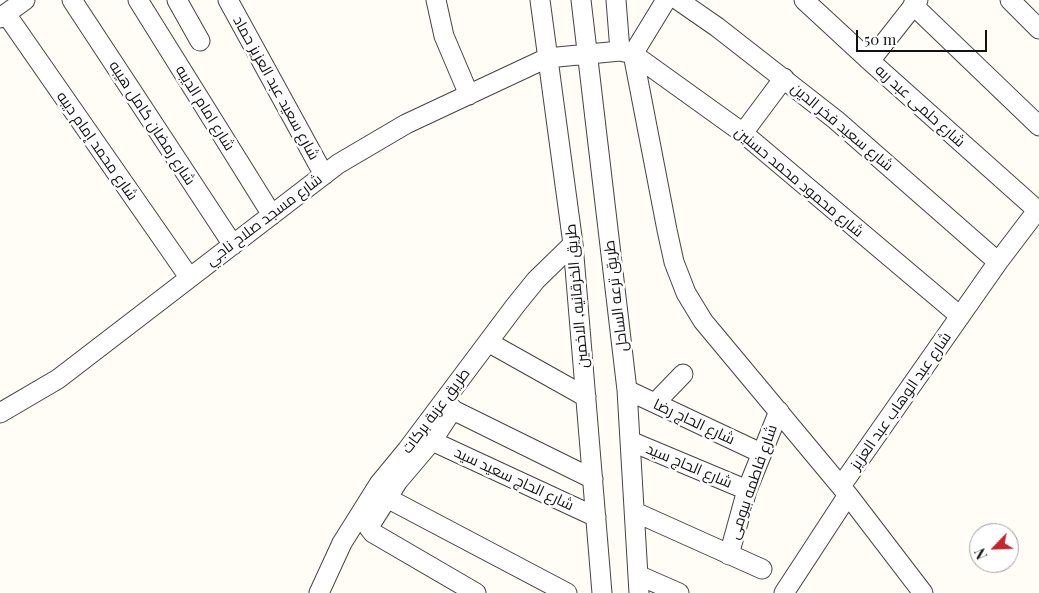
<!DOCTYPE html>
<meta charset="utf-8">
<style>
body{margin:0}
#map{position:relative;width:1039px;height:593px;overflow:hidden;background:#fffdf5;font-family:"Playfair Display",serif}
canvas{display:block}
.north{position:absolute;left:969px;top:523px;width:50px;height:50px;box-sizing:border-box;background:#fff;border:1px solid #a0a0a0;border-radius:50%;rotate:246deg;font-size:14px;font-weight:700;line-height:20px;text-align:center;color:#111}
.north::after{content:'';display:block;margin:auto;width:18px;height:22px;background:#c4262e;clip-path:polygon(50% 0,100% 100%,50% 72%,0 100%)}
.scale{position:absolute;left:856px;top:30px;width:131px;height:22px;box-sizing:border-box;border:2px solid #111;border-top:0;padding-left:6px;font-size:15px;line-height:18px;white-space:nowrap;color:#111;-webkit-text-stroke:4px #fff;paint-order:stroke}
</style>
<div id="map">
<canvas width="1039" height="593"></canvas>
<div class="north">N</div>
<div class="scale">50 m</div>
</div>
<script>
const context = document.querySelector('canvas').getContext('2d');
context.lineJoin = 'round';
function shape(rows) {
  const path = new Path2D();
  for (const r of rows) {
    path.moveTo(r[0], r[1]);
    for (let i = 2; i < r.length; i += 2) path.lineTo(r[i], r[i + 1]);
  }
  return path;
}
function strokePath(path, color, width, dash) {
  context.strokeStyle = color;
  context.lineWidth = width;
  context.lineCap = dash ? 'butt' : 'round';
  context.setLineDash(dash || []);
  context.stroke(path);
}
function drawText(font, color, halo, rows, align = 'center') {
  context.font = font + ' "Playfair Display",Cairo,serif';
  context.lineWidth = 5;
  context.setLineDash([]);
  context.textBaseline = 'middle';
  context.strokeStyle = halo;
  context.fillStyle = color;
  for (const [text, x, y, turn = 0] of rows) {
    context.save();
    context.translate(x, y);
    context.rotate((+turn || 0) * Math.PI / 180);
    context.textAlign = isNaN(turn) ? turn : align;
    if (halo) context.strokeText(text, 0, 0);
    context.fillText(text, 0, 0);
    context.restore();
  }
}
const minor = shape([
 [72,0,233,245],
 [138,0,272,215],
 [177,0,200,41],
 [228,0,324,175],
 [436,0,444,36,469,95],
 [540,0,573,244,602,593],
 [581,0,627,390,639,593],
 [616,0,620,51],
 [678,0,717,27,836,120,998,262],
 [804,0,870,61,1037,210],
 [1010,0,1039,29],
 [913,5,1039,126],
 [6,14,189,277],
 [0,18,25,0],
 [633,54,667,230,674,262,686,293,703,321,848,495,923,593],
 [633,54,666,0],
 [870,61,918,0],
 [743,133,784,78],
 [488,342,586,397],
 [627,390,761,453],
 [655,403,683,374],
 [453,409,432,441,398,481,370,525,369,528,373,533,476,593],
 [453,410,593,479],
 [0,413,58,379,338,164,406,124,547,58,620,51,633,54,743,133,960,316],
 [432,441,596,517],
 [630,441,747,490],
 [841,486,998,262,1039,208],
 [387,498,567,593],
 [635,512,762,569],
 [729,555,747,490,779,411],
 [638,575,679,593],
 [319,593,342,543,379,484,407,450,515,306,536,280,573,244],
 [784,593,848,495]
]);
const streetNames = [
 ["شارع سعيد عبد العزيز حماد",276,88,61],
 ["شارع حلمى عبد ربه",920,106,42],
 ["شارع امام الديبه",205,108,58],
 ["شارع رمضان كامل هيبه",152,123,57],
 ["شارع سعيد فخر الدين",842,127,40],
 ["شارع محمد إمام ديبه",97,146,55],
 ["شارع محمود محمد حسنين",799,182,40],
 ["شارع مسجد صلاح ناجي",264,220,-37],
 ["طريق الخرقانيه, الاخمين",577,296,-95],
 ["طريق ترعه الساحل",616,296,-97],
 ["شارع عبد الوهاب عبد العزيز",901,401,-55],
 ["طريق عزبة بركات",436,411,-53],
 ["شارع الحاج رضا",694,422,25],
 ["شارع الحاج سيد",689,466,23],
 ["شارع الحاج سعيد سيد",514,479,25],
 ["شارع فاطمه بيومى",753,482,-71]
];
strokePath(minor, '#444', 21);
strokePath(minor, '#fff', 19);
drawText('15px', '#111', '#fff', streetNames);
</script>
